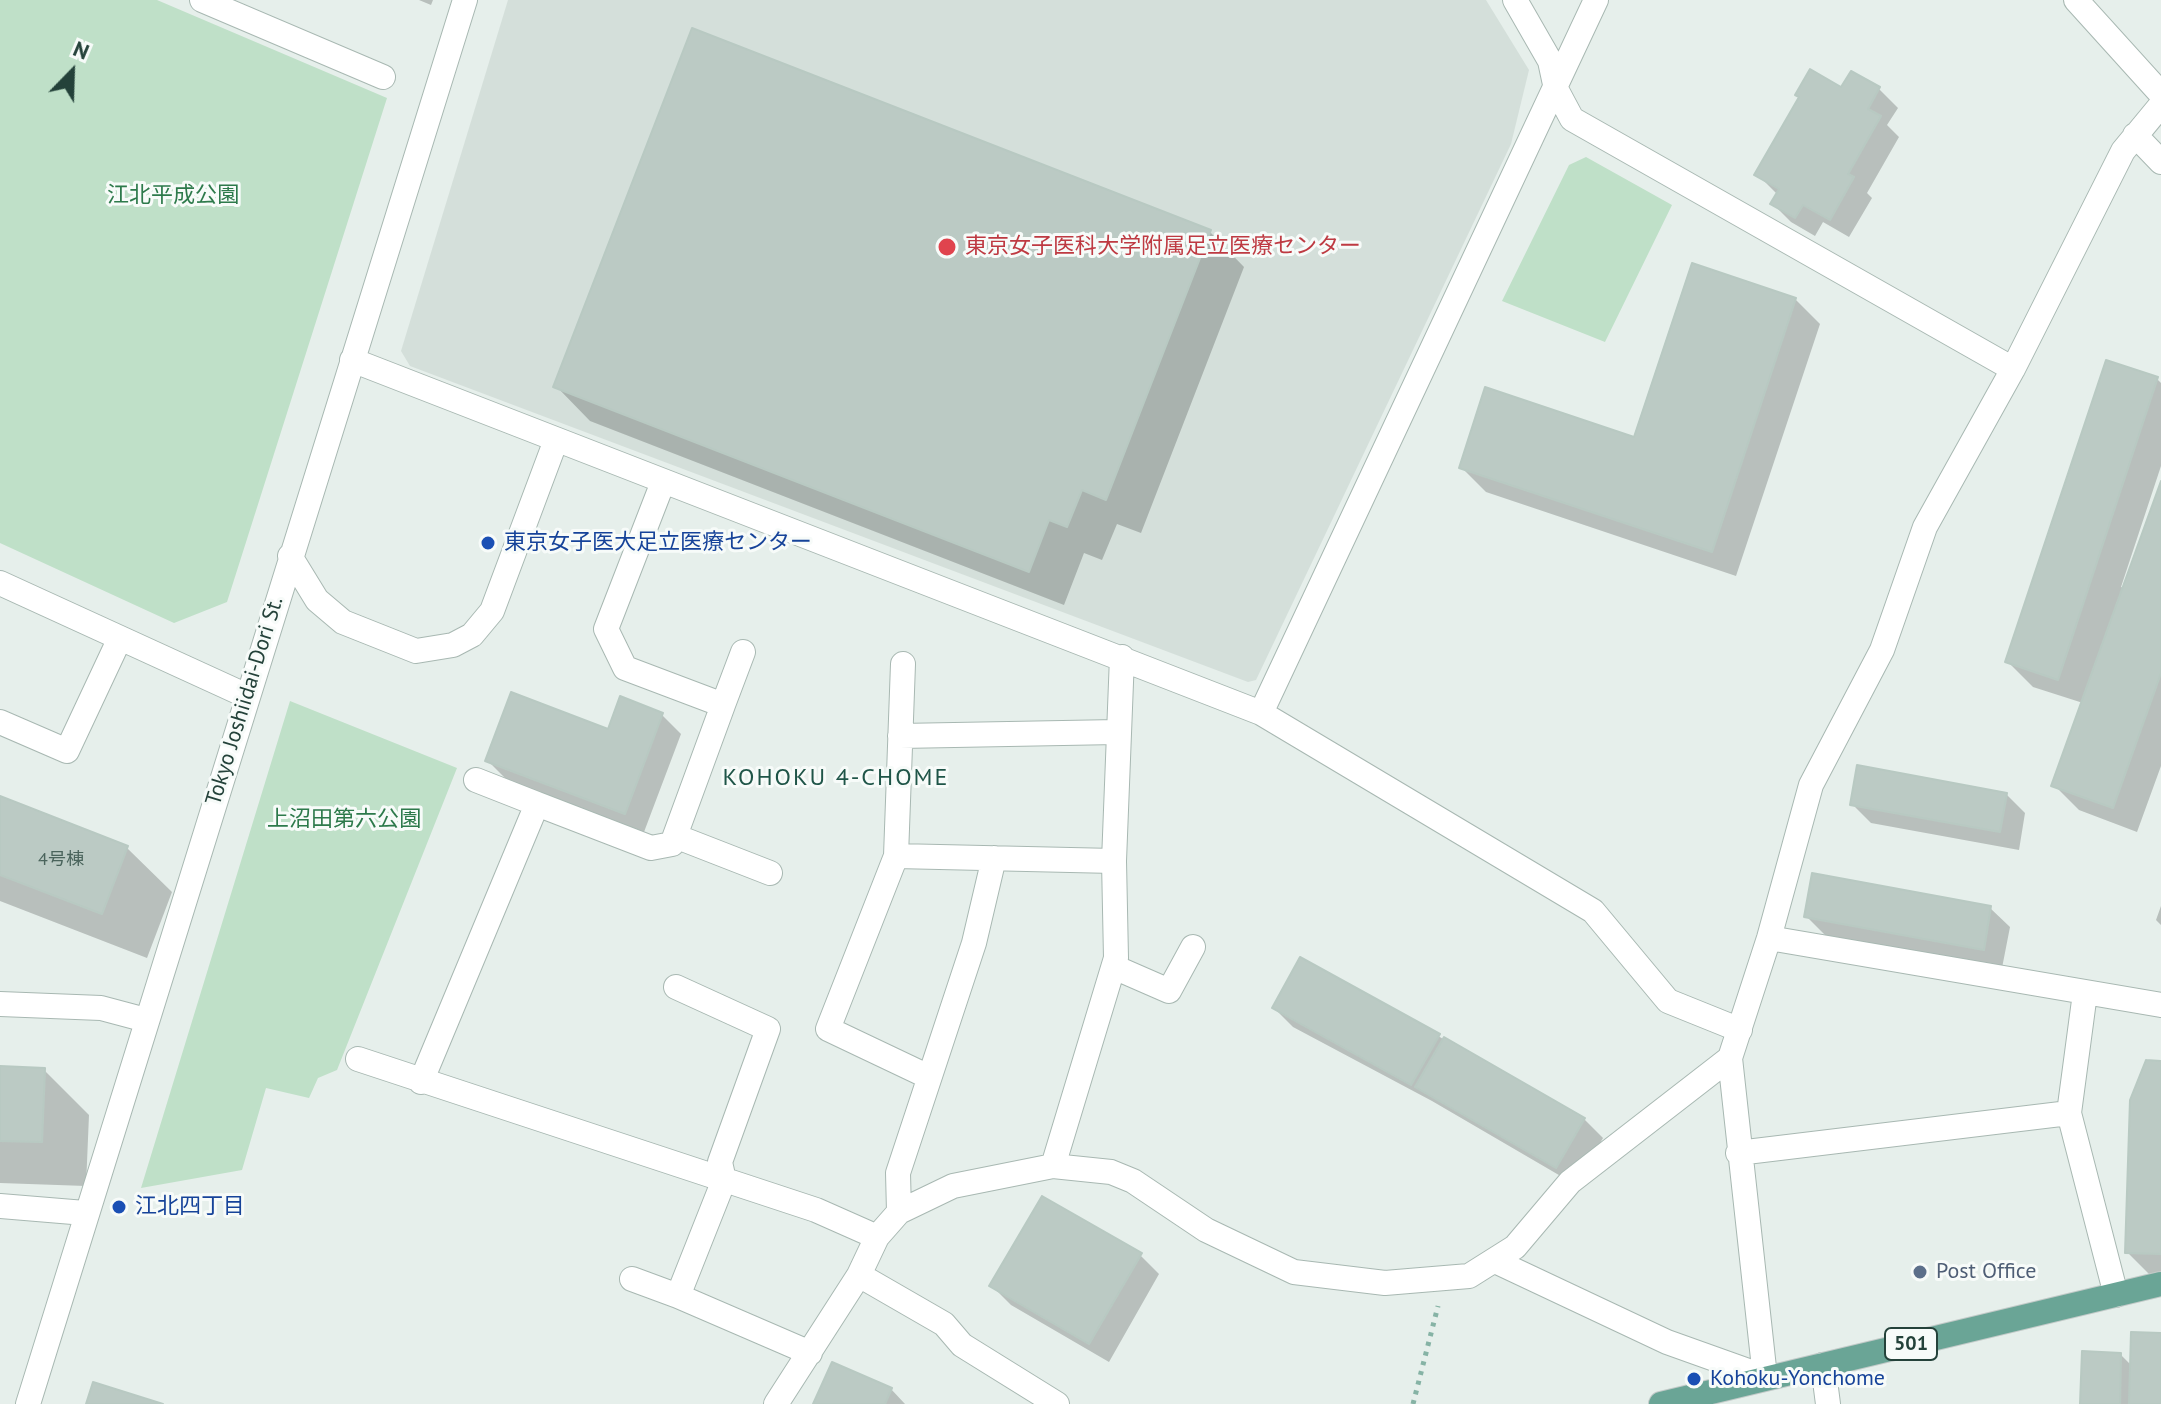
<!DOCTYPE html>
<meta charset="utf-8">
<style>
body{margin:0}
#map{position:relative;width:2161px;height:1404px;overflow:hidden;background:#e6efeb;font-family:"PT Sans",sans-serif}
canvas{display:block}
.north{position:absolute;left:32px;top:32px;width:80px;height:80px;-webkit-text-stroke:6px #f7fbf9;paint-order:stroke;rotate:23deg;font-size:22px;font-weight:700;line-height:32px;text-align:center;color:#24423a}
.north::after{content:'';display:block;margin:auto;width:28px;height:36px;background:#24423a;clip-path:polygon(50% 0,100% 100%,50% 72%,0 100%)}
</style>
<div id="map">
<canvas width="2161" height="1404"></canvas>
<div class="north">N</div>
</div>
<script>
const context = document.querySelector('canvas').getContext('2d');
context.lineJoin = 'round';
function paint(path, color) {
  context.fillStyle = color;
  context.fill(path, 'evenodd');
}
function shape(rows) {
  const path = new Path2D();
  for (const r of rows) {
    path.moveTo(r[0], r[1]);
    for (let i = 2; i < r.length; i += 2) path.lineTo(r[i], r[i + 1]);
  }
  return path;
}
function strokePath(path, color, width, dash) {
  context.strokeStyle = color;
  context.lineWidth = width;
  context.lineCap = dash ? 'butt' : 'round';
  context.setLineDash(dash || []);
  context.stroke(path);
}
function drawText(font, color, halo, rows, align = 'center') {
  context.font = font + ' "PT Sans","Noto Sans JP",sans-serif';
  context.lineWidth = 6;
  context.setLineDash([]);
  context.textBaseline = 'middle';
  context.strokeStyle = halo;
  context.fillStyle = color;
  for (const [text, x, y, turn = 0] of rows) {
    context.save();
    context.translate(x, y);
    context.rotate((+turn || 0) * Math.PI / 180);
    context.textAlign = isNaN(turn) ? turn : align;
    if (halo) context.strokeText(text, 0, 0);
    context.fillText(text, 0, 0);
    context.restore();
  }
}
const built = shape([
 [508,0,1486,0,1529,70,1511,144,1256,680,1248,682,410,366,401,351]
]);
const green = shape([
 [0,0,157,0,387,98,227,602,174,623,0,543],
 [1586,157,1672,205,1605,342,1502,301,1569,165],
 [290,701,457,768,337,1070,318,1078,309,1098,266,1088,242,1170,141,1188]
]);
const shadow = shape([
 [419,0,433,0,431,5],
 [1879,89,1898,108,1887,125,1899,137,1867,193,1872,198,1849,237,1823,222,1815,236,1791,222,1772,203,1778,195,1757,174,1842,90],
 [1210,232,1244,267,1141,533,1117,524,1102,560,1084,553,1064,605,590,421,556,386],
 [1795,299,1820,324,1736,576,1486,492,1461,467,1636,439],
 [2157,379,2161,383,2161,466,2121,587,2125,588,2161,487,2161,766,2137,832,2079,810,2054,785,2083,703,2033,687,2008,662],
 [662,715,681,734,644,832,506,779,487,760,609,732],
 [2006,794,2025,813,2019,850,1871,823,1852,804],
 [0,798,127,848,172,892,147,958,0,901],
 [2161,906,2161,925,2156,920],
 [1990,908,2010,927,2002,968,1825,935,1806,916],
 [1274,1008,1438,1036,1584,1119,1603,1138,1576,1185,1432,1101,1293,1027],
 [2161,1063,2161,1286,2127,1252,2132,1100,2141,1072],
 [0,1068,44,1070,89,1115,86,1186,0,1183],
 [1140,1255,1159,1274,1109,1362,1011,1305,992,1286],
 [2161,1335,2161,1404,2082,1404,2121,1355,2132,1366],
 [891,1389,905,1404,816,1404]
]);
const building = shape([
 [692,28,1211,230,1106,500,1082,490,1067,527,1049,520,1029,572,553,387,692,28],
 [1810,69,1841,87,1851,71,1880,87,1868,109,1881,116,1848,174,1854,177,1830,220,1803,205,1795,218,1770,204,1779,189,1754,175,1799,97,1795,95,1810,69],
 [1692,263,1796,298,1712,552,1459,468,1485,387,1634,437,1692,263],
 [2106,360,2158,377,2058,680,2005,662,2106,360],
 [2161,481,2161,673,2113,808,2051,786,2161,481],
 [511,692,608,729,620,696,663,713,625,814,485,761,511,692],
 [1857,765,2007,793,2000,832,1850,805,1857,765],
 [0,796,128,846,102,914,0,875,0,796],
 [1812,873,1991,906,1984,950,1804,917,1812,873],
 [1300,957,1440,1034,1411,1085,1272,1008,1300,957],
 [1444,1037,1585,1118,1556,1168,1415,1087,1444,1037],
 [2146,1060,2161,1061,2161,1254,2125,1253,2130,1100,2146,1060],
 [0,1066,45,1068,42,1142,0,1141,0,1066],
 [1042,1196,1142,1253,1089,1344,989,1286,1042,1196],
 [2131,1332,2161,1333,2161,1404,2129,1404,2131,1332],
 [2082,1351,2121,1353,2120,1404,2080,1404,2082,1351],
 [832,1362,892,1388,885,1404,813,1404,832,1362],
 [93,1382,163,1404,86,1404,93,1382]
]);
const path = shape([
 [1413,1404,1438,1306]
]);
const minor = shape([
 [202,0,383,77],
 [1515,0,1550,61,1556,89,1572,119,2013,369],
 [2076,0,2161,94],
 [2135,135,2161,162],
 [352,360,1261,713,1593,911,1668,1001,1740,1030],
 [290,556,317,600,343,622,416,651,453,645,472,635,492,611,556,440],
 [0,583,247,696],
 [903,664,896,856,828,1029,929,1077],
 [723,705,743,652],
 [1261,713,1596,0],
 [0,722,67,751,120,638],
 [900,736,1117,732],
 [476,780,537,804],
 [675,836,770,873],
 [896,856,1114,861],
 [1769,938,2161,1005],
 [1114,967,1169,991,1193,947],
 [676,987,768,1029,720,1162,724,1180,678,1296,810,1353],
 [2085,993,2069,1113,2116,1295],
 [0,1004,101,1008,146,1020],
 [358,1059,816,1210,877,1237],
 [421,1082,537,804,651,848,672,844,723,705,625,668,606,629,663,482],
 [1738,1153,2069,1113],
 [1053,1166,1116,958,1114,861,1122,657],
 [0,1206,85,1213],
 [899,1212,898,1173,974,943,994,858],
 [1495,1261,1667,1342,1765,1377,1730,1058,1769,938,1811,785,1882,650,1925,527,2013,369,2123,151,2161,105],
 [859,1275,944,1324,962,1345,1057,1404],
 [632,1279,678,1296],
 [1823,1365,1828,1404],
 [28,1404,465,0],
 [776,1404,859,1275,877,1237,899,1212,953,1186,1053,1166,1111,1172,1133,1181,1206,1230,1294,1272,1385,1283,1469,1276,1515,1247,1570,1182,1730,1058]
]);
const major = shape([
 [1661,1404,2161,1284]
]);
const markers = [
 [947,247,10,"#e0444e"],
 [488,543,8,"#1a4fb4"],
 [119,1207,8,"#1a4fb4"],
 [1920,1272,8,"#5c6f8a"],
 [1694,1379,8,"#1a4fb4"]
];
const numberNames = [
 ["4号棟",61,860]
];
const shields = [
 [1911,1344,52]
];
const shieldNames = [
 ["501",1911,1344]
];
const parkNames = [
 ["江北平成公園",173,196],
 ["上沼田第六公園",344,820]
];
const healthNames = [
 ["東京女子医科大学附属足立医療センター",965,247]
];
const transitNames = [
 ["東京女子医大足立医療センター",504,543],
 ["江北四丁目",135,1207],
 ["Kohoku-Yonchome",1710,1379]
];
const streetNames = [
 ["Tokyo Joshiidai-Dori St.",245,701,-73]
];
const serviceNames = [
 ["Post Office",1936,1272]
];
const neighbourhoodNames = [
 ["KOHOKU 4-CHOME",836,778]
];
paint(built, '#d4dfda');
paint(green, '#bfe0c8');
paint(shadow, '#0003');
paint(building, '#bbcac4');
strokePath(building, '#b8c9c2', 2);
strokePath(minor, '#a8b8b2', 26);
strokePath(major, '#c2cac8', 26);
strokePath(path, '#86b3a5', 5, [4, 6]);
strokePath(minor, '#fff', 24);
strokePath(major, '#6aa596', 24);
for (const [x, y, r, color] of markers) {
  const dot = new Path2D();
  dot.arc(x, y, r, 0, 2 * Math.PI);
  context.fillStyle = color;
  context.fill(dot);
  strokePath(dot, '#f7fbf9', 3);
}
drawText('18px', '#4a645c', null, numberNames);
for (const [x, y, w] of shields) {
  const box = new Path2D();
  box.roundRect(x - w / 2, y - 16, w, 32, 6);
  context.fillStyle = '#f7fbf9';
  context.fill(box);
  strokePath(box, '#24423a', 2);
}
drawText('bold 20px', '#24423a', null, shieldNames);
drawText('22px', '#2d7a4b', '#f7fbf9', parkNames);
drawText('22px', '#be3a42', '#f7fbf9', healthNames, 'left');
drawText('22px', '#164399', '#f7fbf9', transitNames, 'left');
drawText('22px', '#24423a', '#f7fbf9', streetNames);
drawText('22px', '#4e5e75', '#f7fbf9', serviceNames, 'left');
context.letterSpacing = '2px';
drawText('24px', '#1f5548', '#f7fbf9', neighbourhoodNames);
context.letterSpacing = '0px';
</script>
